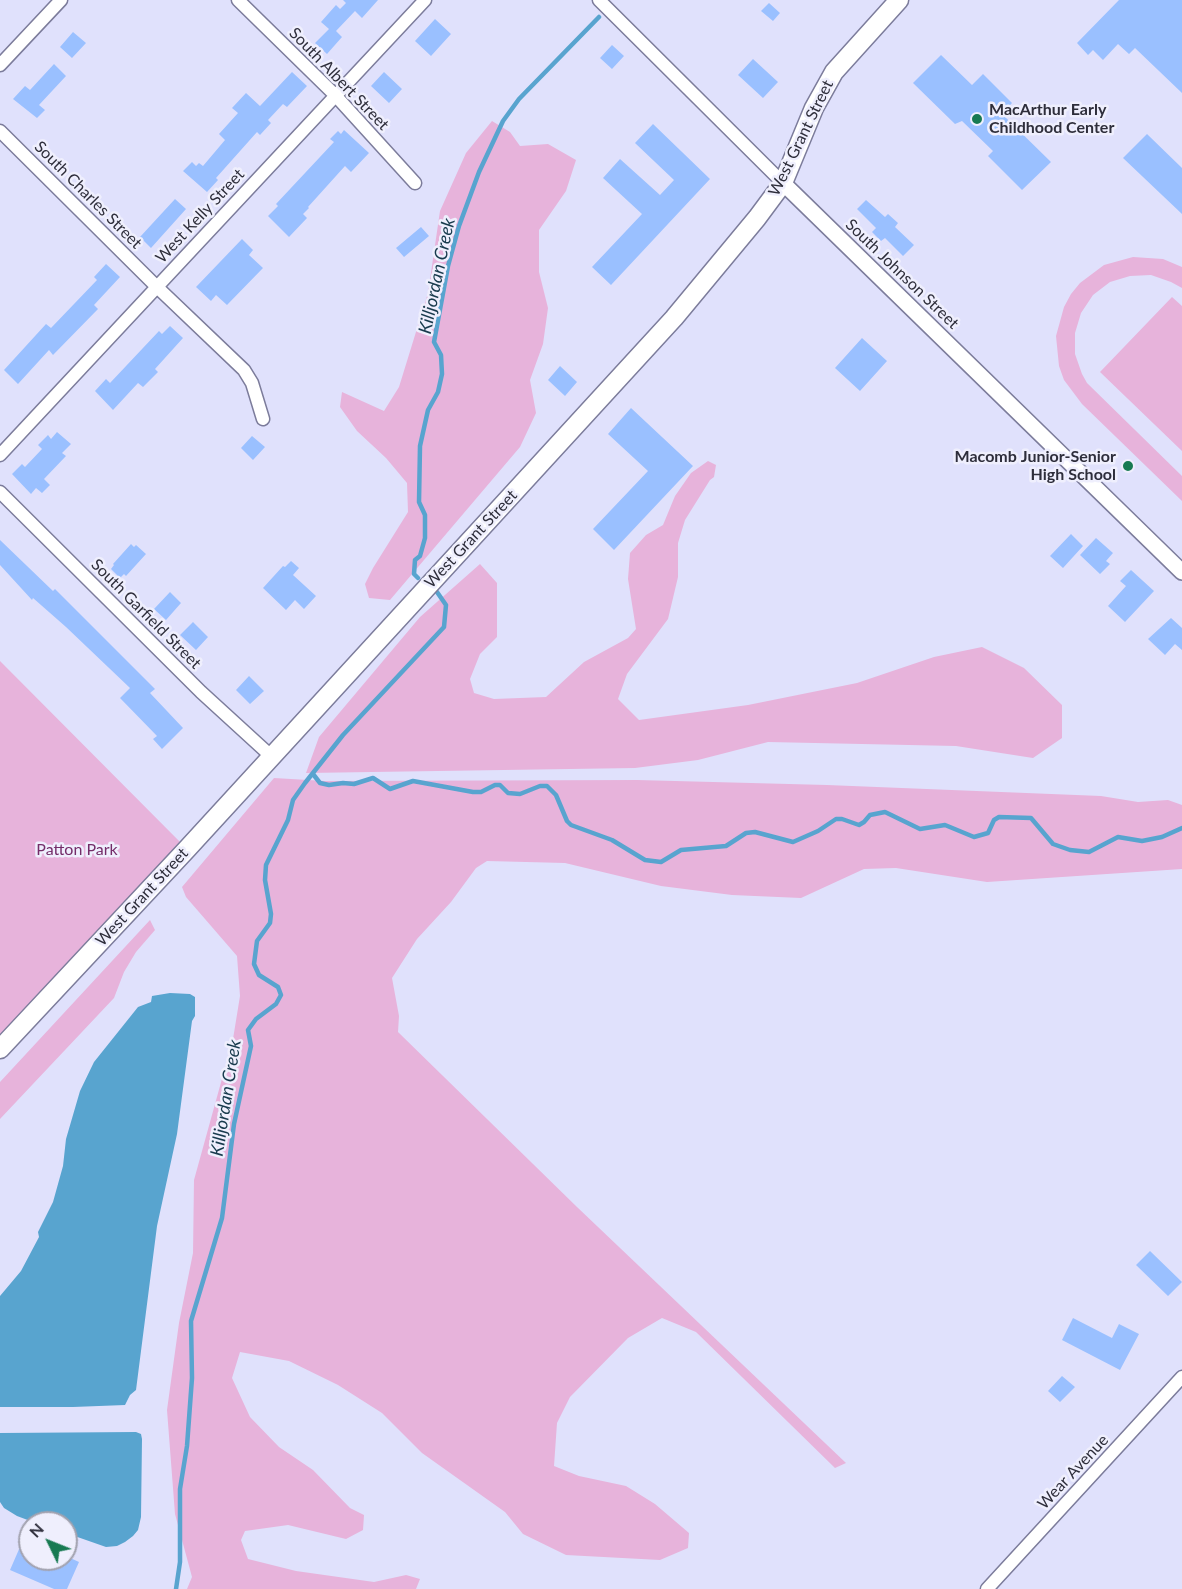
<!DOCTYPE html>
<style>
body{margin:0}
#map{position:relative;width:1182px;height:1589px;overflow:hidden;background:#e0e1fc;font-family:Lato,sans-serif}
canvas{display:block}
.north{position:absolute;left:18px;top:1511px;width:60px;height:60px;box-sizing:border-box;background:#efeffd;border:2px solid #a2a2af;border-radius:50%;rotate:313deg;font-size:16px;font-weight:700;line-height:24px;text-align:center;color:#2e2e3b}
.north::after{content:'';display:block;margin:auto;width:21px;height:27px;background:#177a52;clip-path:polygon(50% 0,100% 100%,50% 72%,0 100%)}
</style>
<div id="map">
<canvas width="1182" height="1589"></canvas>
<div class="north">N</div>
</div>
<script>
const context = document.querySelector('canvas').getContext('2d');
context.lineJoin = 'round';
function paint(path, color) {
  context.fillStyle = color;
  context.fill(path, 'evenodd');
}
function shape(rows) {
  const path = new Path2D();
  for (const r of rows) {
    path.moveTo(r[0], r[1]);
    for (let i = 2; i < r.length; i += 2) path.lineTo(r[i], r[i + 1]);
  }
  return path;
}
function strokePath(path, color, width, dash) {
  context.strokeStyle = color;
  context.lineWidth = width;
  context.lineCap = dash ? 'butt' : 'round';
  context.setLineDash(dash || []);
  context.stroke(path);
}
function drawText(font, color, halo, rows, align = 'center') {
  context.font = font + ' Lato,sans-serif';
  context.lineWidth = 5;
  context.setLineDash([]);
  context.textBaseline = 'middle';
  context.strokeStyle = halo;
  context.fillStyle = color;
  for (const [text, x, y, turn = 0] of rows) {
    context.save();
    context.translate(x, y);
    context.rotate((+turn || 0) * Math.PI / 180);
    context.textAlign = isNaN(turn) ? turn : align;
    if (halo) context.strokeText(text, 0, 0);
    context.fillText(text, 0, 0);
    context.restore();
  }
}
const green = shape([
 [492,121,510,132,520,146,548,144,576,160,566,191,539,230,539,272,548,308,543,344,530,380,536,413,520,447,390,600,369,598,365,584,373,568,408,512,407,483,386,458,357,431,340,407,342,392,384,411,399,387,428,293,440,211,466,153],
 [1133,257,1163,259,1182,267,1182,288,1171,282,1151,275,1130,276,1110,282,1093,295,1081,313,1075,333,1075,354,1082,374,1087,383,1182,476,1182,501,1082,404,1064,380,1059,366,1056,336,1064,307,1071,294,1080,283,1104,265],
 [1172,297,1182,306,1182,451,1100,372],
 [708,461,716,465,714,477,710,480,685,520,678,543,678,577,668,619,627,674,618,699,639,720,748,705,857,683,934,657,982,647,1024,668,1062,705,1062,738,1033,758,956,746,768,742,698,760,635,768,306,773,319,737,420,617,480,564,497,583,497,637,480,654,470,679,474,693,494,699,546,697,584,662,628,638,636,629,628,579,630,553,646,535,663,525,675,496,691,473],
 [0,661,187,849,0,1050],
 [274,778,325,781,637,780,827,785,1101,796,1138,802,1168,800,1182,805,1182,869,987,882,896,868,864,869,801,898,732,895,661,886,565,863,487,861,476,868,451,902,417,939,392,978,399,1016,398,1032,577,1207,846,1463,835,1468,696,1332,662,1318,628,1338,570,1397,557,1423,554,1466,579,1476,626,1486,655,1504,689,1533,688,1548,660,1560,566,1555,523,1534,505,1512,422,1453,382,1413,338,1385,289,1361,240,1352,232,1378,250,1417,279,1447,313,1470,350,1508,364,1515,363,1530,346,1539,288,1525,245,1531,241,1540,248,1559,296,1571,374,1582,406,1575,420,1579,416,1589,187,1589,192,1577,175,1514,167,1410,179,1323,193,1253,194,1180,233,1039,240,996,237,956,186,897,182,887],
 [150,920,155,930,136,952,124,972,114,998,0,1119,0,1082]
]);
const water = shape([
 [170,993,190,994,195,997,195,1016,192,1021,177,1134,157,1226,136,1390,130,1395,125,1405,73,1407,0,1407,0,1296,21,1271,39,1237,38,1232,53,1202,63,1166,66,1139,80,1091,94,1062,138,1007,151,1002,152,996],
 [136,1432,141,1434,142,1439,141,1517,138,1530,133,1536,125,1542,117,1546,106,1547,66,1533,66,1523,33,1522,17,1516,4,1508,0,1502,0,1433]
]);
const stream = shape([
 [418,578,414,574,415,560,420,556,425,538,425,515,419,502,420,446,428,410,438,392,442,374,441,355,434,342,448,266,459,226,479,172,503,121,519,99,599,17],
 [313,774,320,783,329,785,343,783,354,784,373,778,390,789,413,781,473,792,481,792,495,785,500,785,508,793,520,794,540,786,547,786,556,795,567,821,571,825,612,840,645,860,661,862,681,850,726,846,746,833,755,832,793,842,818,831,836,819,842,819,859,825,864,822,870,815,885,812,920,829,945,825,974,837,988,833,994,820,999,817,1031,818,1053,844,1070,850,1089,852,1118,837,1142,841,1162,837,1182,828],
 [176,1589,180,1562,180,1489,187,1446,192,1378,191,1321,222,1218,234,1124,251,1046,248,1030,256,1019,276,1004,281,995,278,987,259,975,254,964,257,941,270,923,271,914,265,880,266,865,288,820,293,800,305,783,343,735,444,627,446,605,437,592]
]);
const building = shape([
 [343,0,378,0,362,18,355,11,336,31,342,37,327,54,315,43,329,29,321,22,336,5,340,9,346,3],
 [1119,0,1182,0,1182,93,1135,48,1129,54,1118,44,1103,60,1093,50,1088,55,1077,43],
 [769,3,780,13,773,21,761,11],
 [435,19,451,34,431,56,415,41],
 [73,32,86,43,72,58,60,47],
 [612,45,624,56,612,69,600,58],
 [941,55,972,85,983,74,1012,103,1002,114,1051,162,1022,190,988,156,993,151,962,121,955,124,913,83],
 [753,59,778,82,763,98,738,75],
 [54,64,66,76,39,105,45,110,37,118,13,99,25,86,30,90],
 [292,72,307,86,287,107,283,104,268,120,271,123,260,135,257,132,216,178,218,180,207,192,183,171,192,162,196,166,199,163,203,166,225,140,219,134,238,113,232,108,246,93,260,106],
 [384,72,402,89,389,103,371,86],
 [653,124,710,179,611,285,592,267,642,214,603,178,620,159,660,195,674,180,635,143],
 [344,130,369,153,351,172,345,166,308,207,309,208,303,214,307,218,289,237,268,216,278,206,276,204,334,142,330,139,338,131,341,134],
 [1147,134,1182,168,1182,214,1123,158],
 [175,199,186,209,151,248,140,237],
 [866,200,885,217,888,214,898,223,895,227,914,245,903,256,885,238,881,241,872,232,876,228,857,209],
 [421,227,429,236,404,257,396,248],
 [242,239,253,250,249,255,263,268,227,305,216,295,211,301,196,287],
 [106,264,120,277,94,305,98,309,53,355,49,350,18,384,4,370,46,324,51,328,97,280,94,277],
 [170,326,183,338,155,369,158,372,143,387,138,383,113,410,95,391,106,379,110,383,159,331,162,334],
 [862,338,887,361,860,391,835,368],
 [560,366,577,382,565,396,548,380],
 [631,408,693,466,614,550,593,529,648,471,608,434],
 [57,432,71,444,62,453,66,456,44,479,50,485,42,493,36,488,31,494,12,474,22,464,25,467,42,449,38,445,48,435,51,439],
 [252,436,265,447,253,460,241,448],
 [1071,534,1083,546,1063,568,1050,556],
 [1096,538,1113,553,1106,561,1110,564,1100,574,1080,555],
 [0,540,53,591,55,589,155,689,150,693,183,728,162,749,153,739,157,736,120,698,130,688,66,627,33,598,32,600,0,565],
 [131,544,134,547,136,545,146,554,126,576,124,574,120,578,111,569,114,565,113,564],
 [291,561,299,568,293,575,316,596,304,609,295,600,286,610,263,588,283,566,285,567],
 [1131,570,1154,591,1125,622,1108,606,1126,586,1120,581],
 [170,592,181,603,166,620,154,609],
 [1171,618,1182,628,1182,650,1175,644,1165,655,1148,639],
 [193,622,208,637,196,650,180,635],
 [249,676,264,691,250,704,236,690],
 [1150,1251,1182,1282,1168,1296,1136,1265],
 [1073,1318,1112,1338,1119,1324,1139,1334,1120,1370,1062,1340],
 [1062,1376,1075,1387,1060,1402,1048,1391],
 [30,1524,30,1559,66,1559,66,1556,79,1562,67,1589,54,1589,10,1570]
]);
const minor = shape([
 [238,0,335,95,415,183],
 [599,0,783,183],
 [0,65,61,0],
 [0,131,157,287,244,370,252,383,263,419],
 [0,455,425,0],
 [0,492,201,692,271,756],
 [987,1589,1182,1377]
]);
const tertiary = shape([
 [783,183,1182,572]
]);
const secondary = shape([
 [0,1049,187,849,674,318,757,218,783,183,814,108,834,72,899,0]
]);
const markers = [
 [977,119,6,"#177a52"],
 [1128,466,6,"#177a52"]
];
const streetNames = [
 ["South Albert Street",339,79,46],
 ["West Grant Street",801,138,-64],
 ["South Charles Street",88,195,45],
 ["West Kelly Street",200,216,-47],
 ["South Johnson Street",902,274,44],
 ["West Grant Street",471,539,-47],
 ["South Garfield Street",146,614,45],
 ["West Grant Street",142,897,-47],
 ["Wear Avenue",1073,1472,-47]
];
const poiNames = [
 ["MacArthur Early",989,110],
 ["Childhood Center",989,128],
 ["Macomb Junior-Senior",1116,457,"right"],
 ["High School",1116,475,"right"]
];
const parkNames = [
 ["Patton Park",77,850]
];
const waterNames = [
 ["Killjordan Creek",437,276,-78],
 ["Killjordan Creek",226,1098,-81]
];
paint(green, '#e7b3db');
paint(water, '#58a4cf');
strokePath(stream, '#58a4cf', 4.5);
paint(building, '#9ac0ff');
strokePath(minor, '#7c7c9b', 15);
strokePath(tertiary, '#7c7c9b', 18);
strokePath(secondary, '#7c7c9b', 21);
strokePath(minor, '#fff', 12);
strokePath(tertiary, '#fff', 15);
strokePath(secondary, '#fff', 18);
for (const [x, y, r, color] of markers) {
  const dot = new Path2D();
  dot.arc(x, y, r, 0, 2 * Math.PI);
  context.fillStyle = color;
  context.fill(dot);
  strokePath(dot, '#efeffd', 2);
}
drawText('16px', '#2e2e3b', '#efeffd', streetNames);
drawText('bold 16px', '#2e2e3b', '#efeffd', poiNames, 'left');
drawText('16px', '#742c69', '#efeffd', parkNames);
drawText('italic 18px', '#183a4d', '#efeffd', waterNames);
</script>
